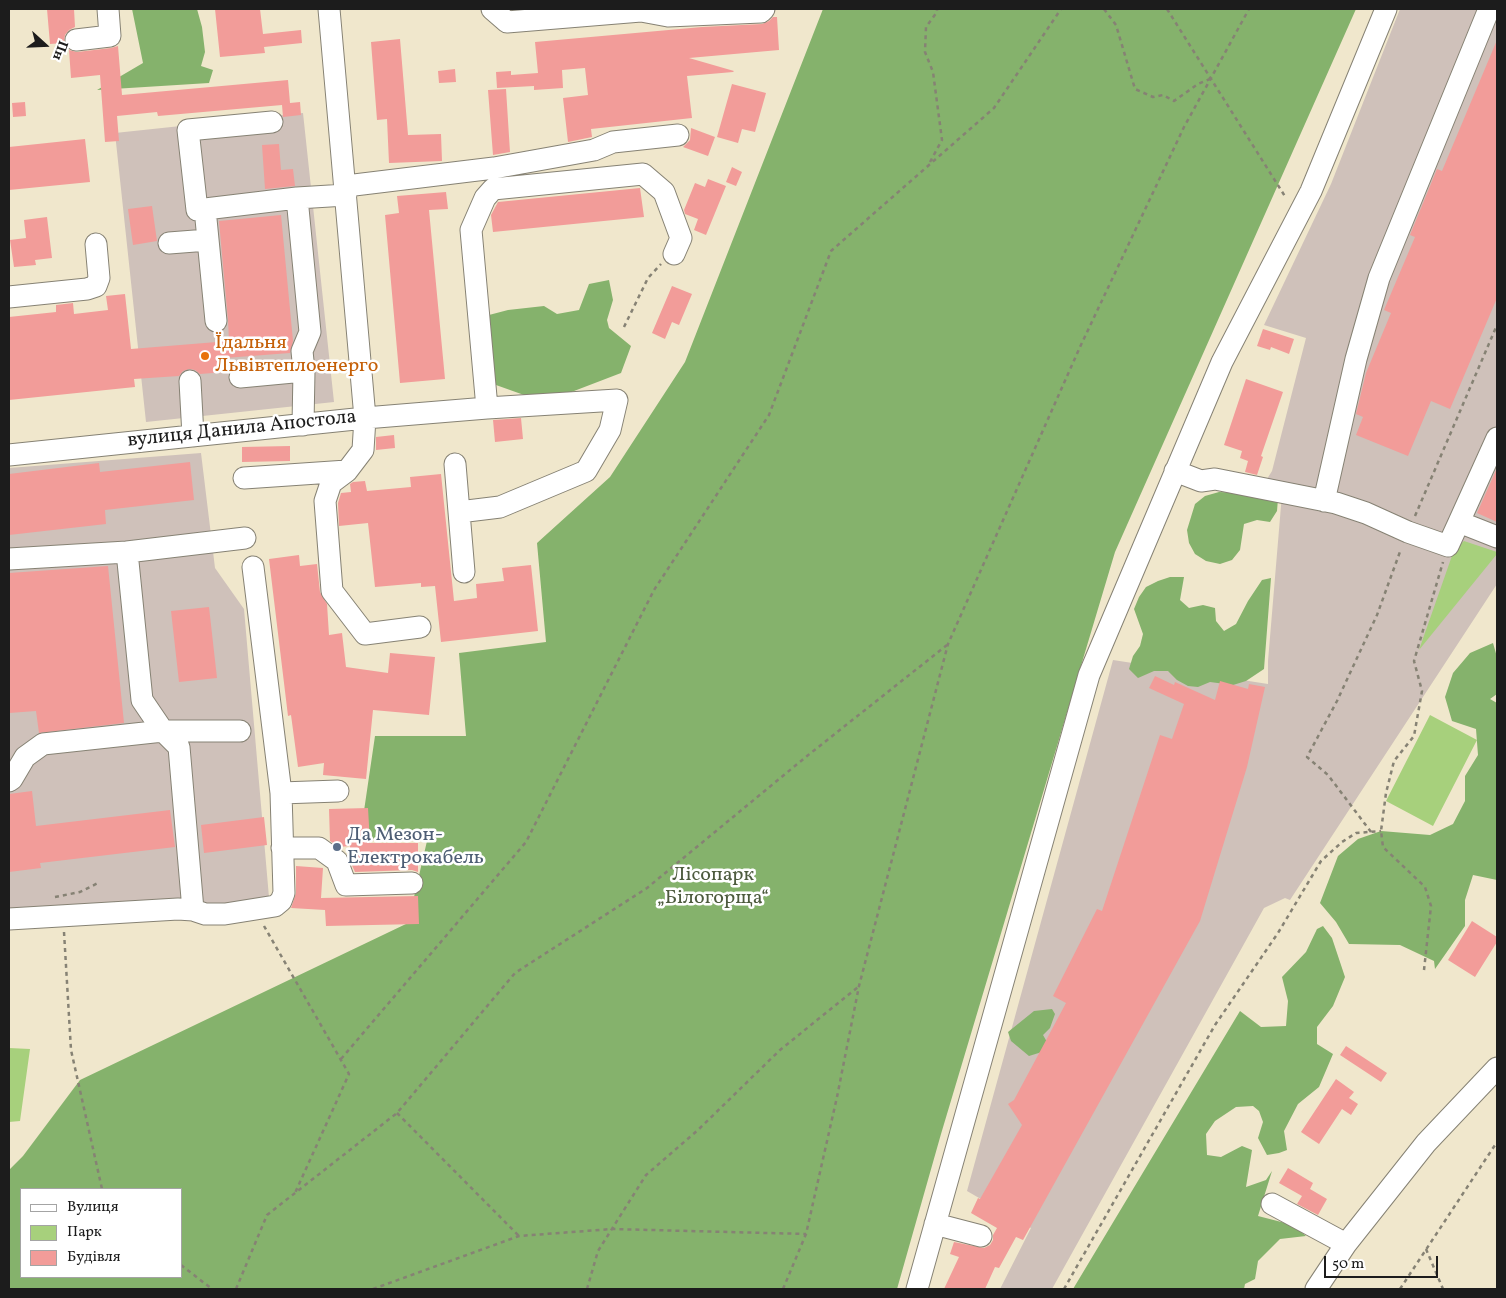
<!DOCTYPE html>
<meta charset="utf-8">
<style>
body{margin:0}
#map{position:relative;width:1506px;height:1298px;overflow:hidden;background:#f0e7cc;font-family:Vollkorn,serif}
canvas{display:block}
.frame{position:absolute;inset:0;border:10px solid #1c1c1c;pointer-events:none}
.legend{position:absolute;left:20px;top:1188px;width:162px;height:90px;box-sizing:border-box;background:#fff;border:1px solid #a4a4a4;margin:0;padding:6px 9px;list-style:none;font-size:15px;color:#1c1c1c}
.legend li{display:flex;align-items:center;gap:10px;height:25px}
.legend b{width:25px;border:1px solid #a4a4a4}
.north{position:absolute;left:20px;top:20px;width:50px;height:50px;-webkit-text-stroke:4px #fff;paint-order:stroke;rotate:110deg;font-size:14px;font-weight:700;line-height:20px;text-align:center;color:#1c1c1c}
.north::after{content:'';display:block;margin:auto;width:18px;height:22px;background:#1c1c1c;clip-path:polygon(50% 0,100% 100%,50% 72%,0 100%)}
.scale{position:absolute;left:1324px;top:1256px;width:114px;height:22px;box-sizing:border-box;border:2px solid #1c1c1c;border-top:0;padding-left:6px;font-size:15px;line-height:18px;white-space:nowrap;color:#1c1c1c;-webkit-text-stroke:4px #fff;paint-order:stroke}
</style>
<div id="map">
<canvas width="1506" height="1298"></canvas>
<div class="frame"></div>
<ul class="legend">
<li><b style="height:6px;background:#fff"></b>Вулиця</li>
<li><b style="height:14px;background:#a7d07c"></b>Парк</li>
<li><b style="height:14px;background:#f29c99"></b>Будівля</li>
</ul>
<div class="north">Пн</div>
<div class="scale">50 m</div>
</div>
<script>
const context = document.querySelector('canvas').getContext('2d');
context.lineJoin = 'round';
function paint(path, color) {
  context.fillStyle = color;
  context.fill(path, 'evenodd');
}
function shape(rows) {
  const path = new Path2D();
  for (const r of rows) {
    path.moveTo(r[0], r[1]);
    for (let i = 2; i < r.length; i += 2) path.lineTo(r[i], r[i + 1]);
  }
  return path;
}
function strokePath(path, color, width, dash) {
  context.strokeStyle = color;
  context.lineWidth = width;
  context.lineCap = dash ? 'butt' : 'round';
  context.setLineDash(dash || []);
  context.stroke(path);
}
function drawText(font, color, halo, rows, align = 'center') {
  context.font = font + ' Vollkorn,serif';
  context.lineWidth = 5;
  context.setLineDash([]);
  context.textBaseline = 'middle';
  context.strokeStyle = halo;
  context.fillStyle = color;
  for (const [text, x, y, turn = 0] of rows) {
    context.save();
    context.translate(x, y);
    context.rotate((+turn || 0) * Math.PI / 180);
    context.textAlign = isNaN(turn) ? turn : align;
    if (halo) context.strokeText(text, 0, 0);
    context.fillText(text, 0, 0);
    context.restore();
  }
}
const industrial = shape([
 [1400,9,1497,9,1497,584,1290,900,1285,898,1264,908,1052,1289,1000,1289,1031,1228,967,1191,1113,660,1268,684,1268,661,1283,482,1267,479,1272,471,1306,338,1264,325,1331,184],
 [303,113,334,402,146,422,115,133],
 [201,453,215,568,244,609,270,909,9,910,9,468]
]);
const green = shape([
 [1464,541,1497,552,1497,554,1419,650,1454,550],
 [1430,715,1477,740,1433,826,1386,801],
 [9,1048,30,1049,20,1121,9,1122]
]);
const forest = shape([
 [132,9,197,9,202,27,205,52,201,66,213,70,209,83,97,90,143,63],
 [823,9,1356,9,1115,552,941,1134,897,1289,9,1289,9,1170,23,1156,80,1080,408,923,427,841,360,838,375,736,466,736,459,653,546,642,537,543,610,477,685,362],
 [21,1189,181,1189,181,1277,21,1277],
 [609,280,613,300,607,320,609,328,631,346,621,373,561,396,524,395,496,385,486,342,489,315,508,310,544,306,557,314,579,310,589,284],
 [1219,492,1241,493,1278,499,1277,511,1270,522,1257,520,1244,524,1240,550,1232,560,1220,564,1206,561,1195,554,1189,543,1187,530,1195,504,1205,496],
 [1170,577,1184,577,1180,600,1189,608,1203,605,1215,608,1216,621,1224,631,1236,624,1248,601,1262,580,1271,578,1264,669,1246,681,1233,685,1210,682,1198,687,1188,686,1177,680,1168,671,1154,671,1138,678,1129,669,1133,656,1140,646,1143,634,1134,609,1139,597,1146,587,1158,581],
 [1493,643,1497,657,1497,694,1490,699,1497,703,1497,880,1473,875,1465,900,1465,926,1435,969,1434,961,1400,945,1349,944,1336,922,1320,903,1338,856,1358,839,1381,831,1430,835,1453,824,1465,801,1465,776,1478,755,1476,729,1452,721,1445,697,1453,673,1470,653],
 [1323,926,1332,938,1345,977,1333,1006,1317,1027,1317,1044,1333,1054,1319,1087,1298,1104,1284,1131,1287,1150,1279,1153,1267,1155,1258,1138,1263,1122,1259,1111,1253,1106,1236,1107,1215,1121,1206,1134,1207,1155,1221,1157,1242,1146,1252,1150,1246,1187,1266,1180,1272,1171,1258,1216,1293,1225,1306,1236,1280,1239,1258,1261,1255,1279,1245,1284,1244,1289,1073,1289,1240,1011,1261,1027,1286,1026,1288,1001,1282,977,1306,952,1317,929],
 [1052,1009,1055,1014,1050,1028,1043,1035,1047,1042,1045,1051,1029,1056,1011,1041,1008,1032,1034,1011]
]);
const building = shape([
 [47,9,74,9,75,27,69,30,65,35,64,43,50,44],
 [215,9,260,9,263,34,301,30,302,43,264,47,265,53,220,57],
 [773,17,777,17,779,50,689,58,734,71,733,72,687,76,692,118,591,129,592,137,568,142,563,98,588,95,585,68,562,70,563,88,534,90,534,86,497,88,496,72,511,71,511,75,538,73,535,42,702,27,762,24,769,21],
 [400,39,408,135,441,134,442,161,389,163,387,119,377,120,371,42],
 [1497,40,1497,298,1450,409,1431,401,1408,456,1356,435,1363,417,1356,414,1366,373,1391,313,1384,310,1415,237,1410,235,1437,169,1442,171],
 [118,46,122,95,288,80,290,103,300,102,301,115,283,117,282,105,158,116,157,112,117,116,119,141,105,142,100,75,71,78,69,50,77,52,111,48],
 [455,69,456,82,439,83,438,71],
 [732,84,766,93,755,132,742,129,738,143,717,137],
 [506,89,510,152,493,155,488,90],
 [25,102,26,116,13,117,12,103],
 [691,128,715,137,708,156,683,147,690,140],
 [85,139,90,182,9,190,9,147],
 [279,144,281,170,293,169,295,186,265,189,262,145],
 [732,167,742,172,736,186,726,182],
 [708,179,726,186,706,235,694,230,698,219,685,214,684,210,695,183,705,187],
 [640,188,644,217,493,232,491,215,498,202],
 [446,192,448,209,429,210,445,379,400,383,385,215,399,213,397,196],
 [152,206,157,241,133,245,128,209],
 [281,215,293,341,290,353,225,358,226,372,200,374,195,370,189,369,183,371,179,376,134,379,135,387,9,400,9,317,56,312,56,305,73,303,74,314,108,310,106,296,125,294,131,349,229,341,228,320,219,221],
 [47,217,52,258,35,260,36,265,14,267,10,240,26,238,24,220],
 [672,286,692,294,679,325,672,322,665,339,652,333],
 [1263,329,1294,339,1289,354,1271,347,1270,350,1257,346],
 [1246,379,1283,392,1261,456,1263,457,1257,475,1245,472,1248,461,1240,458,1242,451,1224,445],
 [521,418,523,439,495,442,493,420],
 [394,435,395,448,376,450,376,437],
 [290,446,290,461,242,462,242,447],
 [190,462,194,500,105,510,106,524,9,535,9,474,99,463,100,472],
 [1497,468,1497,522,1477,513],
 [441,474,454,601,477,598,476,584,504,581,502,568,531,565,538,631,441,642,435,586,421,587,421,583,375,587,368,523,339,526,338,503,341,493,351,492,350,484,353,482,365,481,367,491,411,487,410,477],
 [299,555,300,566,317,564,320,592,327,604,329,635,342,633,346,667,388,673,390,653,435,657,429,715,373,710,366,779,323,775,324,763,298,767,291,715,288,716,269,559],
 [108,566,124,723,39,733,36,711,9,713,9,573],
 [209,607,217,678,179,682,171,611],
 [1155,676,1174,685,1175,682,1215,700,1220,681,1248,689,1249,684,1265,687,1247,767,1200,921,1023,1240,1016,1237,999,1268,995,1267,985,1289,944,1289,959,1257,950,1254,954,1242,984,1248,990,1245,993,1240,993,1235,997,1228,971,1213,978,1198,980,1199,1022,1125,1008,1104,1014,1100,1066,1003,1053,996,1097,909,1102,911,1160,735,1172,739,1184,704,1149,688],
 [32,791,36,826,170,810,175,847,40,863,41,868,9,872,9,794],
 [368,808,370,843,418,843,418,872,412,870,355,872,350,861,350,846,339,847,330,841,329,809],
 [264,817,267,845,204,853,201,825],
 [296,866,323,868,321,898,418,896,419,924,326,926,325,910,291,908,296,893],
 [1472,921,1497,937,1497,942,1475,977,1448,960],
 [1346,1046,1387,1073,1381,1082,1340,1055],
 [1336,1079,1354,1092,1349,1098,1358,1104,1351,1115,1342,1109,1319,1144,1301,1132],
 [1288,1168,1313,1183,1310,1189,1327,1199,1318,1215,1297,1204,1302,1196,1279,1183]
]);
const path = shape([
 [1104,9,1116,25,1135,89,1153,97,1163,95,1174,101,1198,84,1210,79],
 [1167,9,1286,198],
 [930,162,942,140,933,72,925,52,926,27,937,12,937,9],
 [624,327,648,278,661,264],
 [1415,516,1497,325],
 [1371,832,1328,775,1307,757,1337,701,1377,615,1401,549],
 [55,897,80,892,100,882],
 [264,926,349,1074,295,1193],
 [64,932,71,1050,102,1189],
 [1424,970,1431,906,1425,887,1383,847,1381,831,1386,793,1394,761,1414,736,1422,691,1414,661,1443,562],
 [341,1059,526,842,654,590,769,415,831,251,994,108,1061,9],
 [397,1113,519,1236],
 [1426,1249,1443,1289],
 [181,1265,212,1289],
 [236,1289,267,1215,397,1113,515,973,647,888,807,756,947,645],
 [373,1289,519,1236,612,1229,806,1234],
 [587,1289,598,1251,646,1175,698,1130,780,1050,858,987],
 [783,1289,806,1234,837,1097,859,986,948,644,1080,347,1184,127,1249,9],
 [1064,1289,1215,1025,1278,933,1321,861,1342,842,1356,833,1381,831],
 [1400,1289,1497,1142]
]);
const minor = shape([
 [492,9,507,22,641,11],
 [641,9,641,11,668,16,761,12,764,9],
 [76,40,110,36,108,9],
 [272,122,188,130,197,210,297,198,310,332,302,351,304,371,303,425],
 [346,186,494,168,594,150,613,142,678,135],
 [297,198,346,195],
 [205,209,216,321],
 [169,243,208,240],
 [9,297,87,289,96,286,99,278,96,244],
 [240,377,304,371],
 [190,381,193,436],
 [487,408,471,230,485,198,493,189,643,174,664,192,681,238,674,254],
 [9,455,365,418,329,9],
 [1175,471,1201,481,1215,479,1336,503,1366,513,1408,532,1448,546,1459,522,1497,537],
 [244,478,347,471],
 [1324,501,1356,359,1379,278,1489,9],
 [459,512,464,572],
 [1459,522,1497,438],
 [127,552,245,538],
 [9,559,127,552,142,700,163,731,179,747,193,910],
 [420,627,365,634,332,591,325,501,331,483,347,471,363,450,365,418,487,408,617,400,610,430,586,471,500,507,459,512,455,464],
 [9,781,12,779,25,757,43,744,163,731,240,731],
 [281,793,338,791],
 [282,848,319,848,337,861,346,885,412,883],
 [9,919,178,909,193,910,205,914,225,914,275,906,281,901,284,893,281,793,253,567],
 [1272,1204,1346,1244],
 [935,1224,981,1236],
 [917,1289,1089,675,1222,362,1311,191,1386,9],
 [1316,1289,1346,1244,1426,1143,1497,1068]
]);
const markers = [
 [205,356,5,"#e8710a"],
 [337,847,5,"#5c6f8a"]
];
const foodNames = [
 ["Їдальня",215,344],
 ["Львівтеплоенерго",215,367]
];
const streetNames = [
 ["вулиця Данила Апостола",242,430,-6]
];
const serviceNames = [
 ["Да Мезон-",347,836],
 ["Електрокабель",347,859]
];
const parkNames = [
 ["Лісопарк",713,876],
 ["„Білогорща“",713,899]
];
paint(industrial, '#cfc1ba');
paint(green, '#a7d07c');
paint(forest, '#85b26c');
paint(building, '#f29c99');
strokePath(minor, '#868274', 23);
strokePath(path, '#868274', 2.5, [4, 4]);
strokePath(minor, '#fff', 21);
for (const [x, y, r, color] of markers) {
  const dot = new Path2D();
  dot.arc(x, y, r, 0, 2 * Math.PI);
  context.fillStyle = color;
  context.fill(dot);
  strokePath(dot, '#fff', 2);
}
drawText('20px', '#c56008', '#fff', foodNames, 'left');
drawText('20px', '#1c1c1c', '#fff', streetNames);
drawText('20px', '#4e5e75', '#fff', serviceNames, 'left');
drawText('20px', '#4d5b3e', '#fff', parkNames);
</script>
